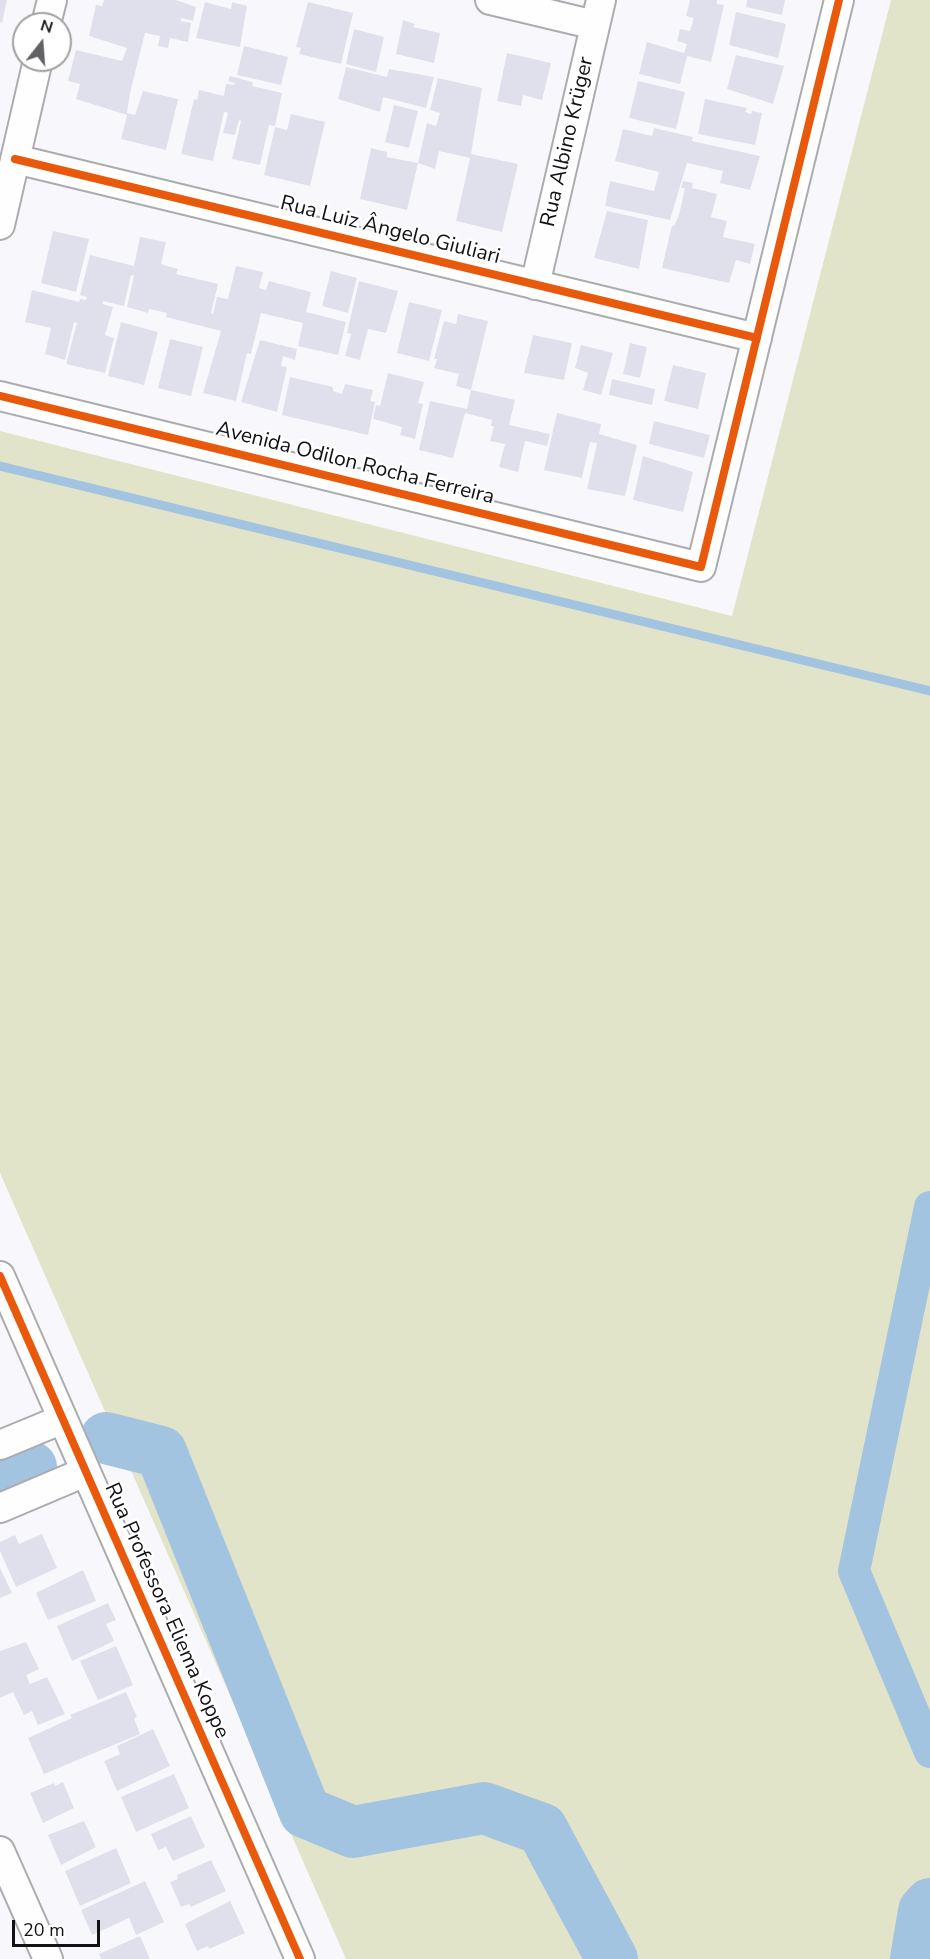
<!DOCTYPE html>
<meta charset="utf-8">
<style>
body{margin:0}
#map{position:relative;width:930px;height:1959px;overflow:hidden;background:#f8f8fc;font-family:"Nunito Sans",sans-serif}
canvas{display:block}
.north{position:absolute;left:12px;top:12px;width:60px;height:60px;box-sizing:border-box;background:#fff;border:2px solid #a0a0a1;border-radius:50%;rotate:17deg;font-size:16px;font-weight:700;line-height:24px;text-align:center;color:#121215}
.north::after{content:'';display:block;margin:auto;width:21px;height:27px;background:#626266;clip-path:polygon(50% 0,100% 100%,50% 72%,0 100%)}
.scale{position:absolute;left:12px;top:1920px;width:88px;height:27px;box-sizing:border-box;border:3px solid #121215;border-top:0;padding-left:8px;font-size:18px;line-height:21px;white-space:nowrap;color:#121215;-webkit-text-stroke:4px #fff;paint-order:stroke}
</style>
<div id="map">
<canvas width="930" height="1959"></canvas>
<div class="north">N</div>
<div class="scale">20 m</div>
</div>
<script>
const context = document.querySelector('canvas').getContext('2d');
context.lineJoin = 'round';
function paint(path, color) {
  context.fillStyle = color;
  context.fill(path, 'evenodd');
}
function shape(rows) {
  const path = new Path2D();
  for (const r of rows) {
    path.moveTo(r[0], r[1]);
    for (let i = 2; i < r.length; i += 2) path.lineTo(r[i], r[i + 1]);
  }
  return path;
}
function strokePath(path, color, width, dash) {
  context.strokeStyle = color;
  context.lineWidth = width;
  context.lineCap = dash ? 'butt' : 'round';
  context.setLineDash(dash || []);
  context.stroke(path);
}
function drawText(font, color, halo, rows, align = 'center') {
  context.font = font + ' "Nunito Sans",sans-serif';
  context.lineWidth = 5;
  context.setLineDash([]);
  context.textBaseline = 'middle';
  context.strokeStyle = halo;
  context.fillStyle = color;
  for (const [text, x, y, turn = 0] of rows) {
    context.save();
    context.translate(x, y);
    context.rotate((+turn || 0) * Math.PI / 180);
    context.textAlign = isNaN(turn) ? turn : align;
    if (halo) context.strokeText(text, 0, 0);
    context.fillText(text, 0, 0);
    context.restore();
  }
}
const green = shape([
 [891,0,930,0,930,1959,346,1959,0,1173,0,431,732,616]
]);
const stream = shape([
 [0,466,930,691]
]);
const canal = shape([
 [930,1207,854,1571,930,1752]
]);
const river = shape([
 [106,1438,161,1452,305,1812,353,1832,484,1808,542,1829,612,1959],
 [0,1481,31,1467],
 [916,1959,924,1911,930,1904]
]);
const building = shape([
 [0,0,7,0,2,23,0,22],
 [104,0,176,0,196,7,193,21,181,18,181,21,191,23,188,42,170,38,168,48,158,46,160,36,145,33,130,93,127,113,135,115,143,91,178,99,166,150,121,139,127,115,76,99,80,84,68,81,76,50,122,61,127,48,89,36,96,5,102,6],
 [690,0,717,0,717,4,724,5,711,62,687,56,680,84,639,74,647,42,684,53,687,44,677,41,680,29,690,31,694,18,686,16],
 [747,0,785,0,782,15,746,7],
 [205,2,231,9,232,2,247,6,240,47,196,38],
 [308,2,353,13,341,64,299,54,301,48,296,47],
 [736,12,786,24,778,58,729,45],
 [403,20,415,24,413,27,440,33,434,63,396,54],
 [354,29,384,37,376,72,346,64],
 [244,46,288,57,281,85,237,75],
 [507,53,551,63,542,100,523,95,521,106,497,101],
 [736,55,784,66,773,104,727,89],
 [346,67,387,77,389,69,434,77,426,108,383,97,380,112,338,99],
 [230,76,253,82,252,86,282,93,275,126,269,125,260,165,232,159,241,121,239,120,235,135,223,133,228,113,224,112,213,161,181,154,194,99,197,100,199,90,224,96,226,84,234,85,235,83,228,81],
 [438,78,482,88,471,154,518,164,502,232,456,221,470,158,439,151,435,169,418,163,427,123,436,126,440,113,430,110],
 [638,81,685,92,676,129,629,118],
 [705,99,747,108,745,112,751,114,752,111,762,113,755,145,698,134],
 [394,105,418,111,409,148,385,142],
 [291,114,325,122,310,186,264,175,275,127,287,130],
 [654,128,693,137,692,141,760,156,750,190,720,183,723,171,687,163,670,220,605,206,610,181,654,191,659,172,615,161,623,129,652,136],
 [371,148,387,152,387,157,418,163,407,210,360,199],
 [683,181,693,183,692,188,717,194,711,217,727,221,723,237,755,244,750,264,736,260,729,283,662,268,672,225,674,226,679,215,685,188,681,188],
 [607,211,648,220,639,269,594,258],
 [53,231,89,239,76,292,41,283],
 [140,237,166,242,161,264,178,269,176,274,218,284,211,313,213,314,217,297,228,299,236,266,263,272,259,288,266,290,269,281,311,292,306,312,346,322,338,355,298,346,303,323,261,313,251,354,247,353,236,401,203,393,221,331,166,317,167,313,149,309,148,313,127,307,134,276,131,275,124,306,103,301,103,304,113,307,105,335,114,338,105,373,66,364,77,323,74,322,65,360,45,354,51,328,25,322,32,290,79,302,80,299,86,300,87,297,80,295,90,255,134,266],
 [331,271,357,278,348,313,322,306],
 [359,281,398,291,386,333,368,329,360,360,345,356,351,334,347,333],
 [409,302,442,310,429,361,397,353],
 [458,314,488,321,471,390,456,386,459,374,434,368,437,359,434,359,444,321,456,324],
 [121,322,158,332,144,385,108,376],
 [533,335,572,343,564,380,524,373],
 [170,339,203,347,191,396,158,388],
 [260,340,297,349,295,360,283,356,281,366,287,367,277,412,241,402],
 [630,343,647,347,640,378,623,374],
 [581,345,613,353,601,395,583,390,588,373,575,368],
 [673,365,706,373,698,409,664,401],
 [388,373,424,382,418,403,423,404,415,439,400,435,402,427,373,419,376,405,380,406],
 [290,377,333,387,333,391,342,394,345,384,373,390,370,401,375,402,368,435,282,415],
 [612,379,655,389,652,405,609,395],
 [471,390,515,400,509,425,550,434,547,446,525,441,518,472,499,467,505,444,490,441,494,426,491,426,492,420,465,413,453,458,419,450,430,401,467,409],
 [557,413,601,424,599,434,637,445,625,496,587,489,597,443,590,442,582,478,544,470],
 [654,421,710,435,704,458,649,444],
 [643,456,693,472,683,512,633,500],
 [42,1534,57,1568,16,1587,0,1551,0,1542,15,1535,19,1544],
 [0,1568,12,1593,0,1598],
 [83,1570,96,1601,48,1620,36,1593],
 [108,1603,116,1620,106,1624,114,1641,72,1661,57,1626],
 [26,1642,39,1669,26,1675,30,1684,47,1677,65,1714,38,1725,32,1711,24,1715,13,1692,0,1698,0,1651],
 [116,1646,133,1685,98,1700,80,1661],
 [126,1692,137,1717,134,1718,140,1734,44,1774,28,1738,72,1718,70,1715],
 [153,1729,170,1766,117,1791,104,1761,120,1754,117,1746],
 [174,1774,189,1808,136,1832,121,1797],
 [63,1782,74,1808,43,1823,30,1793,54,1783,55,1786],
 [191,1816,205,1847,173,1861,166,1847,158,1850,151,1834],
 [84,1821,96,1847,61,1865,48,1835],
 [116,1848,131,1883,80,1906,65,1871],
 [211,1860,226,1891,191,1907,189,1904,181,1907,170,1882,178,1879,177,1875],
 [145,1881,164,1922,136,1935,129,1918,92,1935,81,1910],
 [230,1901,245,1933,209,1949,208,1946,197,1951,185,1924],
 [140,1936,150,1959,101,1959,99,1954]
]);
const minor = shape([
 [490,0,595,25],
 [46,24,52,0],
 [15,159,757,338],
 [0,225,38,60],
 [535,285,601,0],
 [0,396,701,567,839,0],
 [0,1276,300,1959],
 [0,1445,63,1419],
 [0,1508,85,1472],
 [0,1851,48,1959]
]);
const cycleway = shape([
 [15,159,757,338],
 [0,396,701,567,839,0],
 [0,1276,300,1959]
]);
const streetNames = [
 ["Rua Albino Krüger",568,142,-77],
 ["Rua Luiz Ângelo Giuliari",390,231,14],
 ["Avenida Odilon Rocha Ferreira",355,464,14],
 ["Rua Professora Eliema Koppe",166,1611,66]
];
paint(green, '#e2e4c9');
strokePath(stream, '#a3c4e1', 9);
strokePath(canal, '#a3c4e1', 32);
strokePath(river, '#a3c4e1', 52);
paint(building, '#e0e0ed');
strokePath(minor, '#abacae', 32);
strokePath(minor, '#fefeff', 28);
strokePath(cycleway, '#e8590c', 8);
drawText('21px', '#121215', '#fff', streetNames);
</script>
